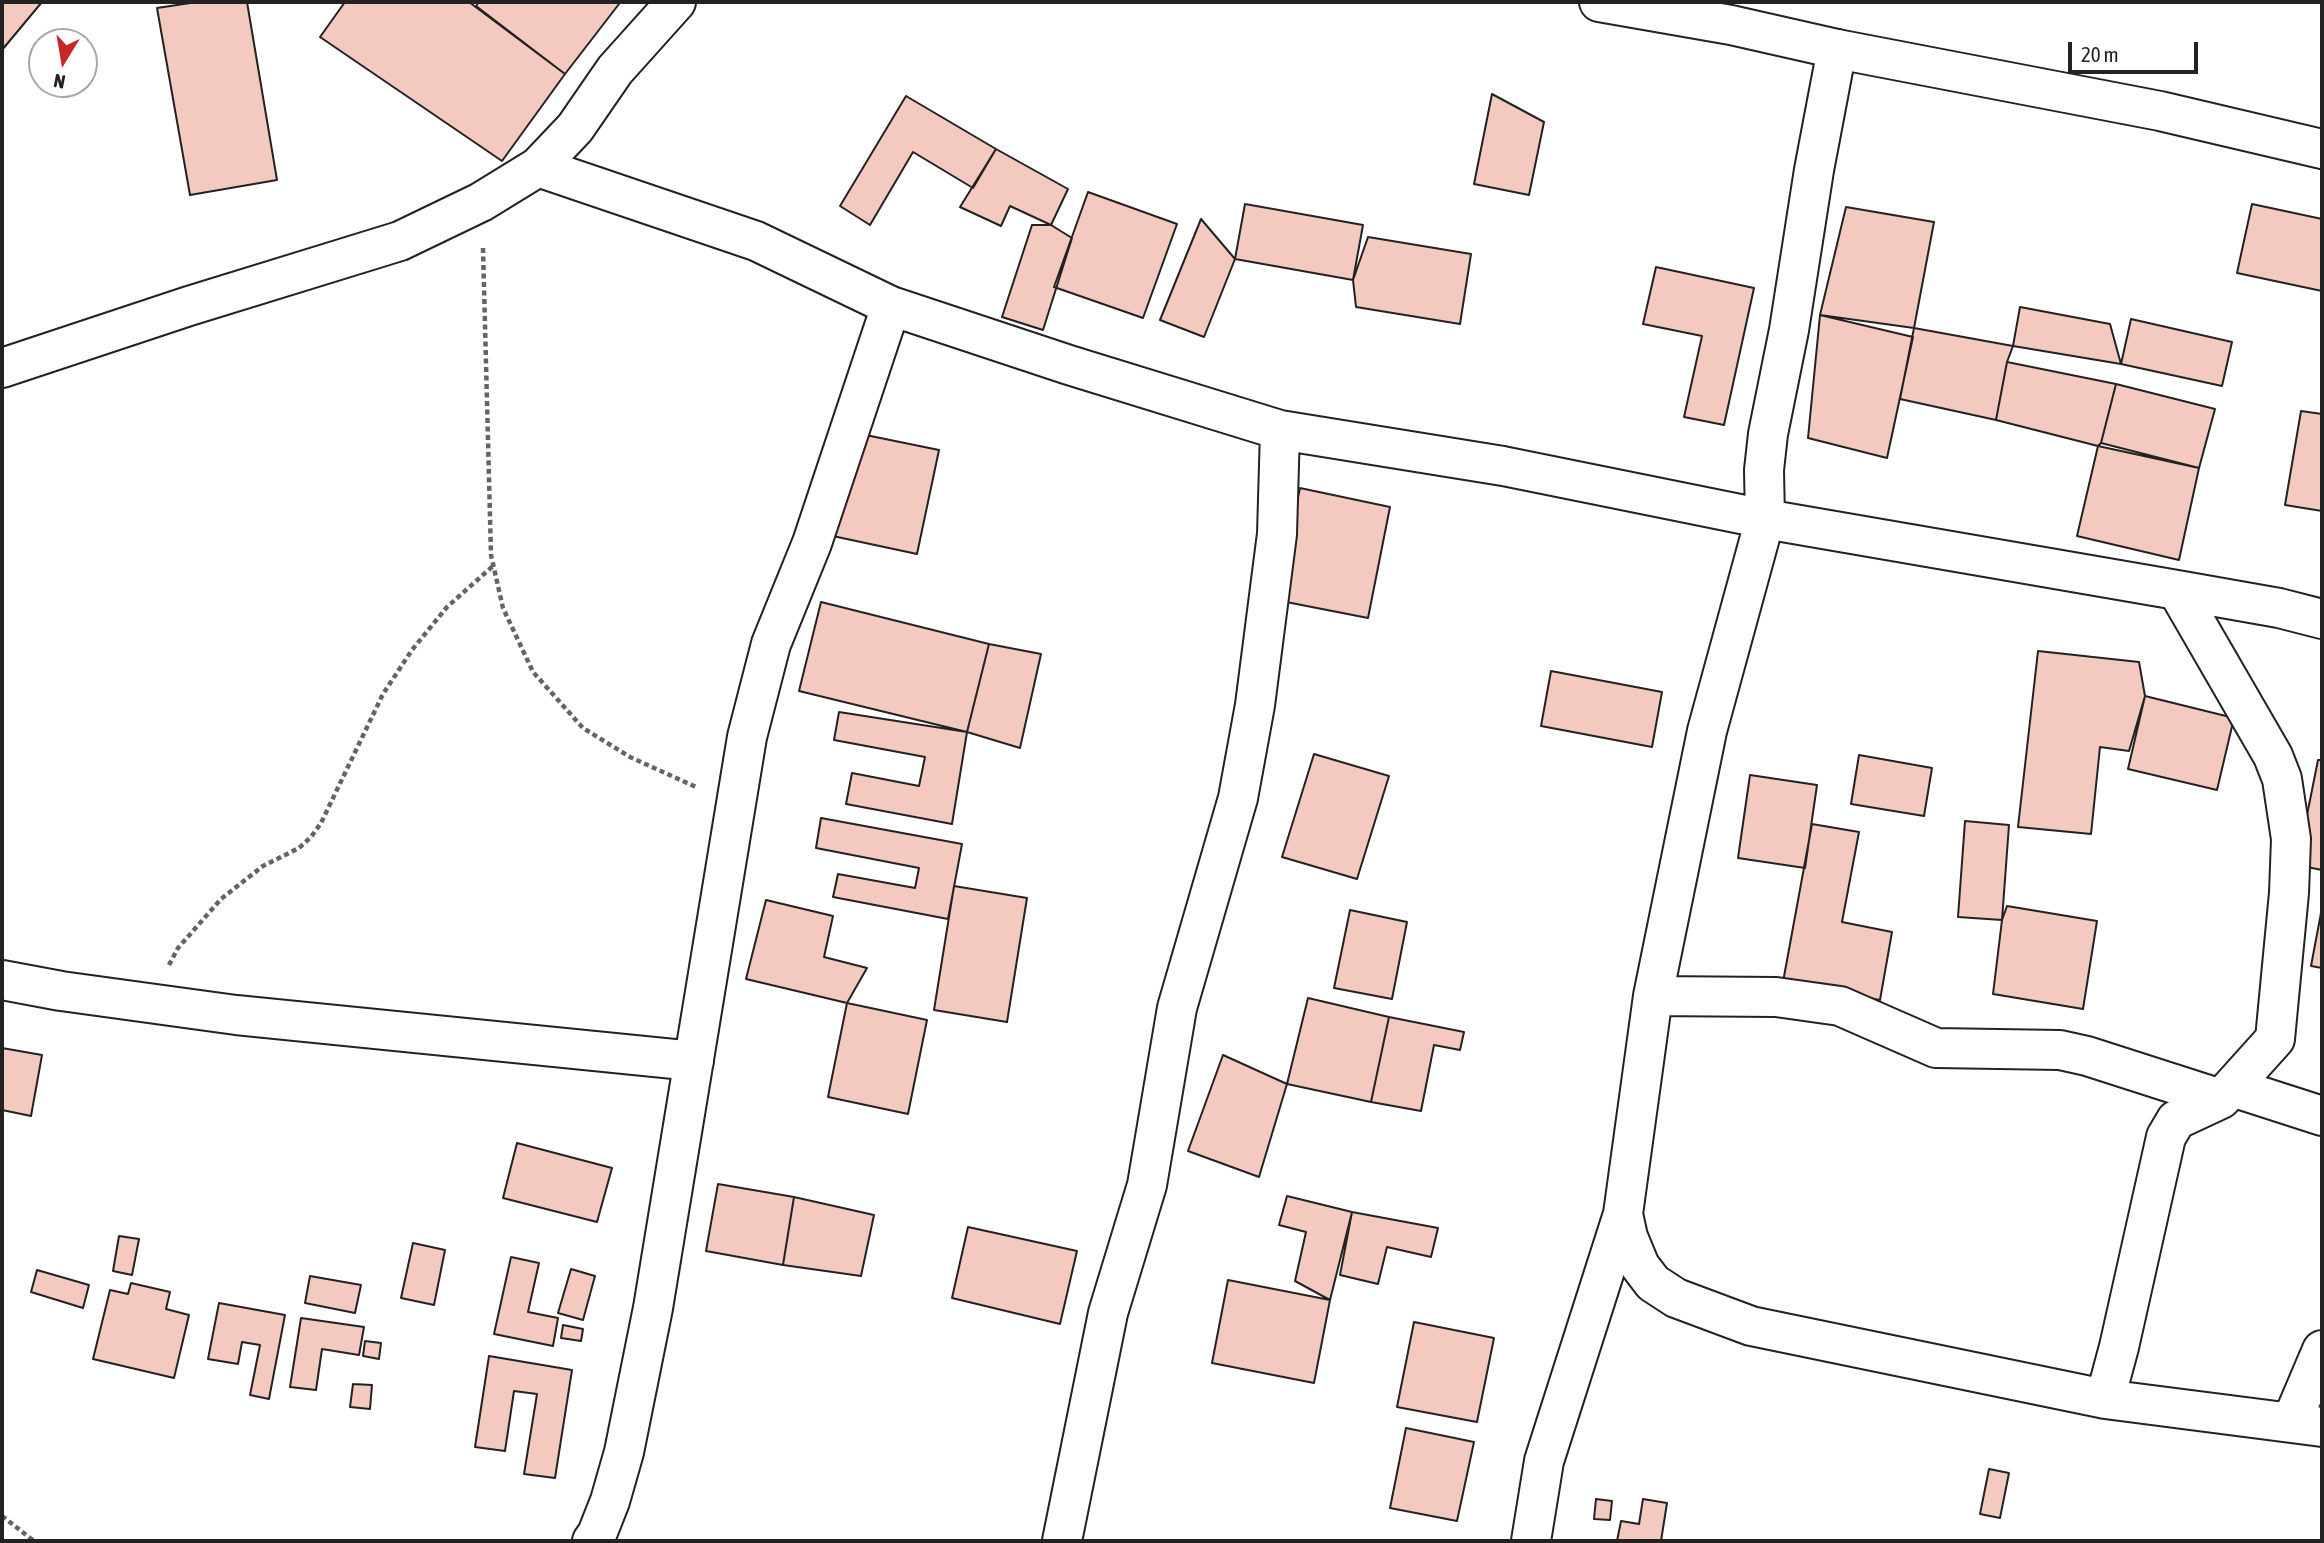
<!DOCTYPE html>
<style>
body{margin:0}
#map{position:relative;width:2324px;height:1543px;overflow:hidden;background:#fff;font-family:"Asap Condensed",sans-serif}
canvas{display:block}
.frame{position:absolute;inset:0;border:4px solid #222;pointer-events:none}
.north{position:absolute;left:28px;top:28px;width:70px;height:70px;box-sizing:border-box;background:#fff;border:2px solid #a7a7a7;border-radius:50%;rotate:191deg;font-size:19px;font-weight:700;line-height:28px;text-align:center;color:#222}
.north::after{content:'';display:block;margin:auto;width:24px;height:32px;background:#c62828;clip-path:polygon(50% 0,100% 100%,50% 72%,0 100%)}
.scale{position:absolute;left:2068px;top:42px;width:130px;height:32px;box-sizing:border-box;border:4px solid #222;border-top:0;padding-left:9px;font-size:21px;line-height:24px;white-space:nowrap;color:#222;-webkit-text-stroke:5px #fff;paint-order:stroke}
</style>
<div id="map">
<canvas width="2324" height="1543"></canvas>
<div class="frame"></div>
<div class="north">N</div>
<div class="scale">20 m</div>
</div>
<script>
const context = document.querySelector('canvas').getContext('2d');
context.lineJoin = 'round';
function paint(path, color) {
  context.fillStyle = color;
  context.fill(path, 'evenodd');
}
function shape(rows) {
  const path = new Path2D();
  for (const r of rows) {
    path.moveTo(r[0], r[1]);
    for (let i = 2; i < r.length; i += 2) path.lineTo(r[i], r[i + 1]);
  }
  return path;
}
function strokePath(path, color, width, dash) {
  context.strokeStyle = color;
  context.lineWidth = width;
  context.lineCap = dash ? 'butt' : 'round';
  context.setLineDash(dash || []);
  context.stroke(path);
}
const building = shape([
 [2,2,42,2,2,50,2,2],
 [197,2,247,2,277,180,190,195,157,8,197,2],
 [345,2,469,2,565,74,502,161,320,37,345,2],
 [479,2,616,2,619,4,565,74,476,6,479,2],
 [1492,94,1544,122,1529,195,1474,184,1492,94],
 [906,96,996,149,973,188,913,152,870,225,840,206,906,96],
 [996,149,1068,189,1051,225,1010,206,1001,226,960,207,996,149],
 [1088,192,1177,224,1143,318,1054,287,1088,192],
 [1245,204,1363,225,1353,280,1235,259,1245,204],
 [2252,204,2322,219,2322,291,2237,273,2252,204],
 [1846,207,1934,222,1914,328,1820,315,1846,207],
 [1201,219,1235,259,1204,337,1160,320,1201,219],
 [1032,225,1051,225,1072,238,1043,330,1002,317,1032,225],
 [1368,237,1471,254,1460,324,1356,307,1353,280,1368,237],
 [1656,267,1754,288,1724,425,1684,417,1702,336,1643,324,1656,267],
 [2020,307,2110,324,2121,364,2013,346,2020,307],
 [1820,315,1913,337,1887,458,1808,438,1820,315],
 [2131,319,2232,342,2222,386,2121,364,2131,319],
 [1914,328,2013,346,2007,362,1996,420,1900,399,1914,328],
 [2007,362,2116,384,2101,443,2098,446,1996,420,2007,362],
 [2116,384,2215,409,2199,468,2101,443,2116,384],
 [2301,411,2322,414,2322,511,2285,505,2301,411],
 [851,432,939,450,917,554,828,535,851,432],
 [2098,446,2199,468,2179,560,2077,536,2098,446],
 [1300,488,1390,507,1368,618,1276,600,1300,488],
 [821,602,989,644,967,732,799,691,821,602],
 [989,644,1041,654,1020,748,967,732,989,644],
 [2038,651,2139,662,2145,696,2129,751,2100,747,2091,834,2018,827,2038,651],
 [1551,671,1662,692,1652,747,1541,726,1551,671],
 [2145,696,2234,718,2217,790,2128,769,2145,696],
 [839,712,967,732,952,824,846,804,852,773,919,786,925,757,834,740,839,712],
 [1314,754,1389,776,1357,879,1282,857,1314,754],
 [1859,755,1932,768,1924,816,1851,804,1859,755],
 [2318,760,2322,760,2322,870,2297,865,2318,760],
 [1750,775,1817,785,1805,868,1738,858,1750,775],
 [821,818,962,844,948,919,833,897,838,874,915,888,919,868,816,848,821,818],
 [1965,821,2009,825,2002,920,1958,917,1965,821],
 [1812,824,1859,832,1842,922,1892,932,1880,1000,1783,982,1812,824],
 [954,886,1027,898,1007,1022,934,1010,954,886],
 [766,900,833,916,824,957,867,968,847,1003,746,979,766,900],
 [2007,906,2097,921,2083,1009,1993,994,2002,920,2007,906],
 [1350,910,1407,922,1392,999,1334,988,1350,910],
 [2321,913,2322,913,2322,968,2311,966,2321,913],
 [1308,998,1389,1017,1371,1102,1287,1084,1308,998],
 [847,1003,927,1020,908,1114,828,1097,847,1003],
 [1389,1017,1464,1032,1460,1050,1434,1045,1421,1111,1371,1102,1389,1017],
 [2,1048,42,1055,31,1116,2,1110,2,1048],
 [1223,1055,1287,1084,1259,1177,1188,1151,1223,1055],
 [517,1143,612,1168,597,1222,503,1198,517,1143],
 [718,1184,794,1197,783,1265,706,1251,718,1184],
 [1287,1196,1352,1212,1330,1300,1295,1281,1306,1232,1279,1225,1287,1196],
 [794,1197,874,1215,861,1276,783,1265,794,1197],
 [1352,1212,1438,1228,1431,1257,1387,1247,1378,1284,1340,1275,1352,1212],
 [968,1227,1077,1251,1060,1324,952,1298,968,1227],
 [119,1236,139,1239,132,1275,113,1271,119,1236],
 [413,1243,445,1250,434,1305,401,1298,413,1243],
 [511,1257,539,1263,528,1312,558,1318,553,1346,494,1334,511,1257],
 [571,1269,595,1276,583,1320,558,1313,571,1269],
 [37,1270,89,1285,83,1308,31,1292,37,1270],
 [310,1276,361,1285,355,1313,305,1303,310,1276],
 [1228,1280,1330,1300,1314,1383,1212,1363,1228,1280],
 [131,1283,170,1292,166,1309,189,1315,174,1378,93,1359,110,1290,128,1294,131,1283],
 [219,1303,285,1315,269,1399,250,1395,260,1345,242,1342,238,1364,208,1359,219,1303],
 [301,1318,364,1327,359,1355,322,1349,316,1390,290,1387,301,1318],
 [1414,1322,1494,1338,1477,1422,1397,1407,1414,1322],
 [563,1325,583,1329,581,1341,561,1338,563,1325],
 [365,1341,381,1343,379,1359,363,1356,365,1341],
 [489,1356,572,1370,555,1478,524,1474,537,1394,514,1391,505,1451,475,1447,489,1356],
 [353,1384,372,1385,370,1409,350,1407,353,1384],
 [1406,1428,1474,1442,1457,1521,1390,1508,1406,1428],
 [1989,1469,2009,1473,2000,1518,1980,1514,1989,1469],
 [1596,1499,1612,1501,1610,1520,1594,1519,1596,1499],
 [1643,1499,1667,1503,1661,1541,1617,1541,1621,1521,1639,1524,1643,1499]
]);
const path = shape([
 [483,248,491,555,503,608,533,672,583,728,630,757,696,787],
 [169,965,178,948,221,899,263,866,299,848,311,837,321,823,383,694,412,650,447,607,493,566],
 [2,1516,34,1541]
]);
const street = shape([
 [1837,49,1814,170,1789,330,1768,434,1764,470,1765,519,1707,731,1653,996,1623,1214,1628,1237,1640,1266,1653,1283,1676,1298,1751,1326,2105,1399,2322,1427],
 [538,167,756,241,891,306,1069,365,1280,430,1503,466,1765,519,2177,590,2279,608,2322,619],
 [2,368,189,306,400,241,481,202,538,167,575,128,615,70,676,2],
 [2,980,61,991,236,1015,694,1061],
 [1653,996,1776,997,1840,1006,1936,1048,2060,1050,2087,1056,2221,1099],
 [2232,1087,2322,1116],
 [2105,1399,2119,1347,2166,1137,2176,1120,2221,1099,2275,1039,2289,893,2291,839,2282,779,2273,756,2177,590],
 [2291,1423,2322,1350],
 [592,1541,597,1534,610,1501,624,1452,653,1308,747,737,771,644,812,543,891,306],
 [1062,1541,1108,1313,1147,1185,1177,1008,1238,798,1255,705,1277,534,1280,430],
 [1531,1541,1544,1461,1623,1214]
]);
const secondary = shape([
 [1599,2,1731,25,1837,49,2160,111,2322,149]
]);
paint(building, '#f3c9c0');
strokePath(building, '#222', 2);
strokePath(street, '#222', 42);
strokePath(secondary, '#222', 42);
strokePath(path, '#646464', 4.5, [5, 3.5]);
strokePath(street, '#fff', 38);
strokePath(secondary, '#fff', 38);
</script>
